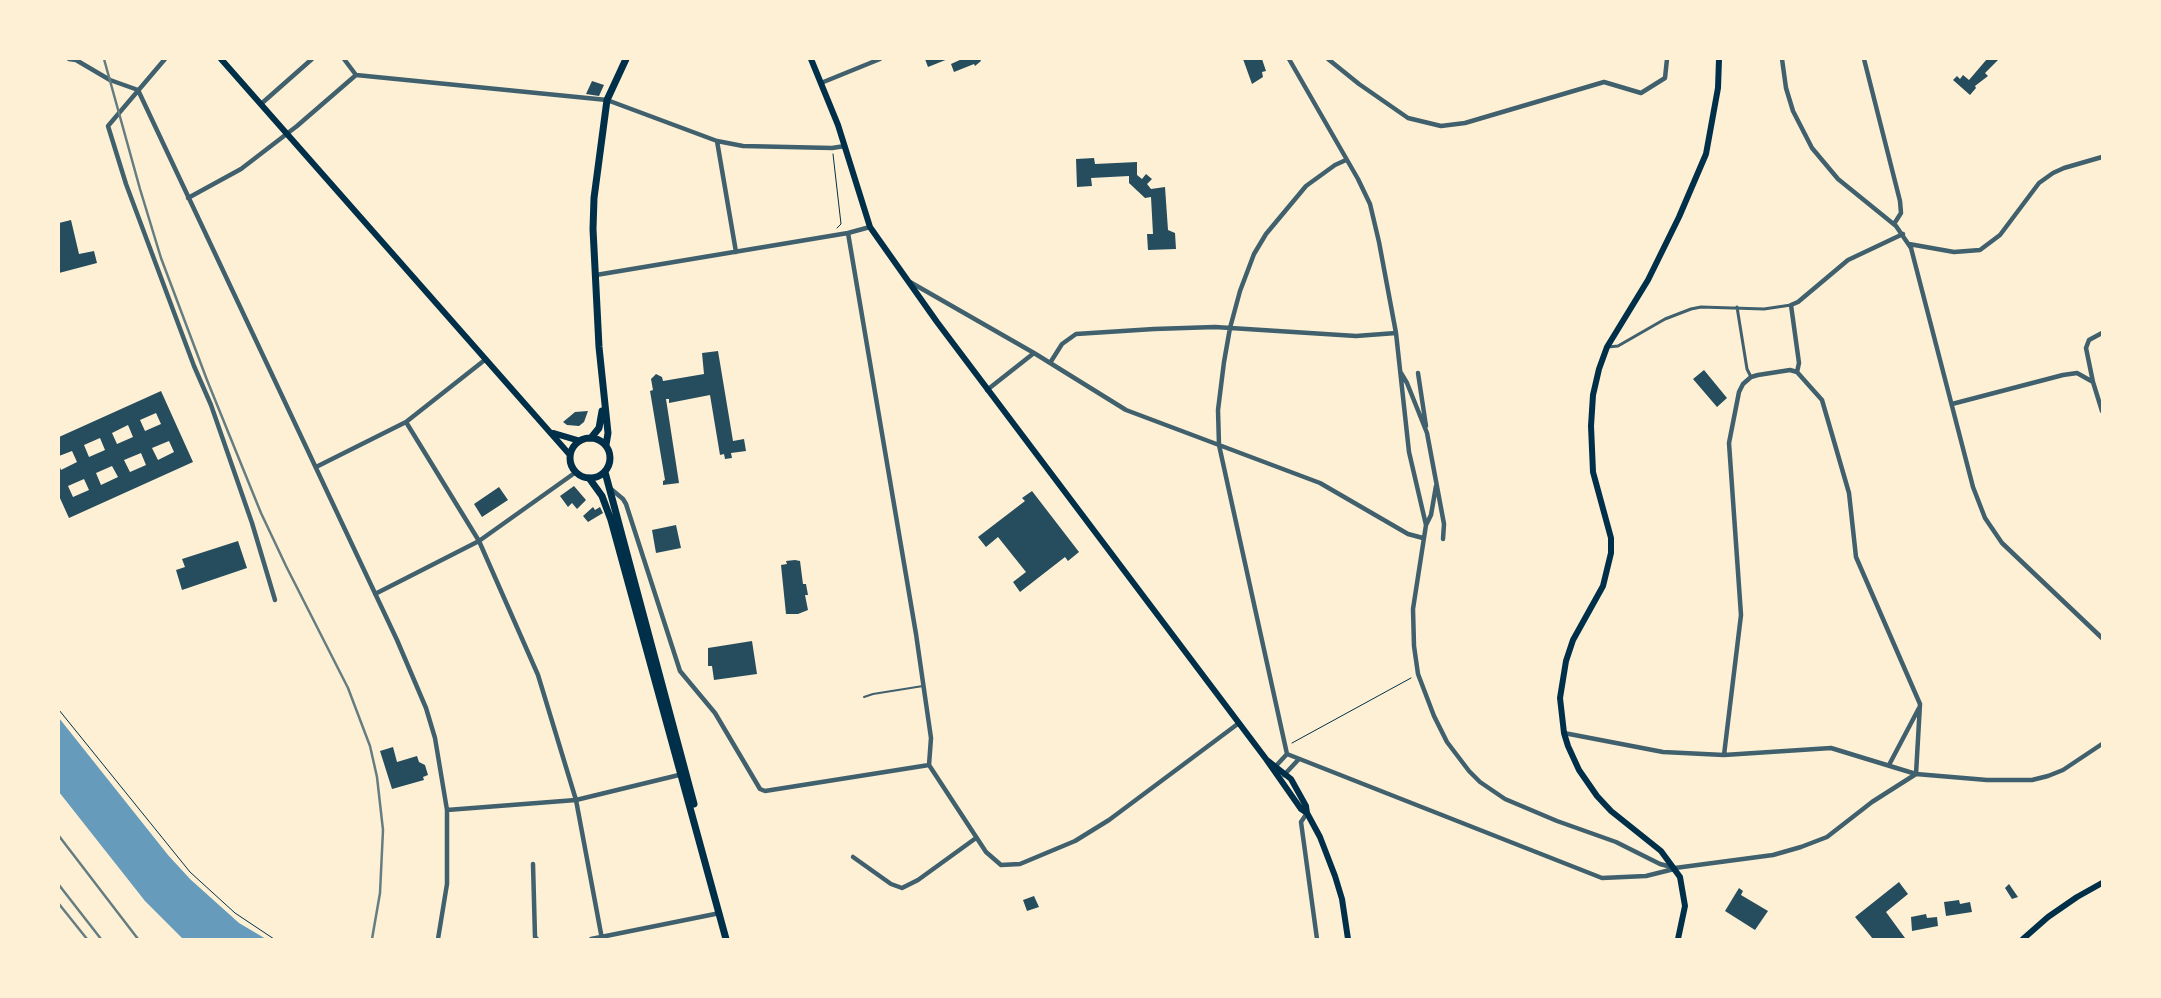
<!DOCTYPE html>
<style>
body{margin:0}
#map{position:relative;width:2161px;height:998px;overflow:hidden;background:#fdf0d5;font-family:"Exo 2",sans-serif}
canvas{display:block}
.frame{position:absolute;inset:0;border:60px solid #fdf0d5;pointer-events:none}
</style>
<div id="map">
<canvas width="2161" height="998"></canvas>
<div class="frame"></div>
</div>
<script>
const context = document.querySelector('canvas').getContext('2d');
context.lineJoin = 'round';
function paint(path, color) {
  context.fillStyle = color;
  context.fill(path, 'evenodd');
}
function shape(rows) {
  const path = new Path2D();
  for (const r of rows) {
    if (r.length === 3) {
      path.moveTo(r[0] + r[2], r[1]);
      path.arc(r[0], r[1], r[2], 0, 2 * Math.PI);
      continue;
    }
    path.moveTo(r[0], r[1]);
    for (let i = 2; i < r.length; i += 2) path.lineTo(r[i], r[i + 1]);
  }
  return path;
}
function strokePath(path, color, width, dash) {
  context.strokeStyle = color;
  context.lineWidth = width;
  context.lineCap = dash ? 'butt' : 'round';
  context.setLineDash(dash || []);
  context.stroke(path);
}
const water = shape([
 [59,718,168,855,190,879,239,923,266,939,183,939,145,901,59,792]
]);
const building = shape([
 [925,59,948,59,928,67],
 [962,59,980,59,981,61,975,66,974,64,954,72,951,64],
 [1243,59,1262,59,1266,71,1262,72,1263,77,1252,84],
 [1987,59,1999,59,1985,73,1988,76,1975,86,1976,88,1970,95,1953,80,1957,76,1960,79,1963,75,1969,80],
 [592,81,604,85,599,96,586,94],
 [1094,158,1095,164,1137,162,1137,175,1142,179,1146,174,1152,179,1147,184,1151,189,1165,187,1168,230,1175,233,1176,249,1148,250,1147,234,1153,234,1151,197,1145,198,1129,183,1129,176,1091,178,1092,186,1077,187,1076,159],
 [71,220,79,254,94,251,97,263,59,273,59,223],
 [718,351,733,441,744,439,746,451,731,453,732,458,725,459,724,454,720,455,710,395,669,403,669,399,666,399,679,483,663,485,663,481,665,480,650,391,653,390,651,379,656,374,662,377,663,381,704,374,702,353],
 [1704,370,1727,398,1717,407,1693,379],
 [161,391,193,462,69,518,59,496,59,465,61,470,77,462,72,451,59,456,59,437],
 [156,413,161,424,145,431,140,420],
 [128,425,133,437,117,444,112,433],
 [100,438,105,450,89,457,84,445],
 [169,441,174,452,158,460,152,448],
 [141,453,146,465,130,472,124,460],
 [112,466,118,477,101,485,96,473],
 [84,479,89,490,73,497,68,486],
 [588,411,584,422,579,426,567,425,563,422,575,412],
 [574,486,586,500,577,509,572,503,568,507,560,496],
 [499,487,508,500,482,517,474,504],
 [1032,491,1079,552,1068,561,1065,557,1020,592,1013,582,1026,572,998,537,986,547,978,537,1025,501,1022,498],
 [593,507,595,510,600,507,603,513,588,522,583,516],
 [676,525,681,548,656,553,652,530],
 [238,541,247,568,182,590,176,570,185,567,182,559],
 [795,560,800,561,803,584,806,584,808,595,805,595,808,610,798,614,786,614,781,565,787,564,786,561],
 [752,641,757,674,714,680,712,666,708,666,708,648],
 [393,747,397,762,417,756,419,762,425,765,428,775,423,777,424,780,392,789,380,751],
 [1899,882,1908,894,1886,912,1905,938,1873,939,1855,917],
 [2009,884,2018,897,2012,899,2005,888],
 [1739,888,1743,891,1741,895,1768,911,1755,930,1725,911],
 [1034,896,1039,907,1027,911,1023,900],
 [1959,900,1960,904,1970,902,1972,912,1946,916,1944,902],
 [1926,914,1927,918,1937,917,1938,926,1912,931,1911,917]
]);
const path = shape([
 [833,154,841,224,837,228],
 [59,710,190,872,235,913,274,939],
 [1292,743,1411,678]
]);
const service = shape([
 [864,697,873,694,923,686]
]);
const pedestrian = shape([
 [1737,307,1747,369,1751,377],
 [1608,347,1618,346,1665,319,1691,309,1701,307,1764,309,1791,305]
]);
const minor = shape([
 [69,59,76,60,110,80,138,90],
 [165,59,108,126,126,184,194,366,211,405,252,523,275,600],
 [344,59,356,75],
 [1289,59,1358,179,1370,204,1379,242,1396,333,1409,452,1426,525,1413,609,1414,646,1418,674,1434,716,1447,742,1469,771,1480,782,1505,799,1557,821,1616,842,1660,864,1675,868,1773,855,1801,847,1827,837,1872,802,1916,774,1987,780,2032,780,2048,776,2063,770,2102,744],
 [1328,59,1359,84,1408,118,1441,126,1465,123,1604,82,1641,93,1665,78,1667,59],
 [1782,59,1786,88,1793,111,1812,148,1838,179,1896,226,1911,248,1973,487,1985,518,2002,543,2102,638],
 [1864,59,1900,201,1901,213,1894,224],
 [356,75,607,100,717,141,743,146,832,148,845,146],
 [821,83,880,59],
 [138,90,397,640,426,708,435,738,447,810,447,884,438,939],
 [261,104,312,59],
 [717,141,736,252],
 [188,198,241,169,297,126,356,75],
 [848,233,916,634,931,738,929,765,986,852,1001,865,1020,864,1075,841,1109,820,1239,723],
 [1909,244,1954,252,1980,250,2000,235,2039,183,2053,173,2064,168,2102,157],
 [596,275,848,233,870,227],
 [910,282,1034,353,1126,410,1320,483,1408,534,1423,538],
 [1050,363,1062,344,1076,334,1154,329,1215,327,1356,336,1396,333],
 [1797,372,1799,363,1791,305,1798,302,1848,260,1903,234],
 [1401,373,1407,383,1427,433,1444,524,1443,539],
 [1418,373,1426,426],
 [2093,382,2086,348,2089,340,2102,333],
 [987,390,1034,353],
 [1952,404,2063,375,2077,373,2093,382,2102,411],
 [406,422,479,541,538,675,576,800,602,939],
 [316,467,406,422,486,359],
 [611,489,623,499,626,504,680,671,715,713,760,789,765,791,929,765],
 [1426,525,1431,515,1436,486],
 [375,594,479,541,576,472],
 [1564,733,1663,752,1724,755,1831,748,1916,774,1920,704,1856,557,1849,493,1822,400,1797,372,1790,370,1758,375,1751,377,1743,384,1739,392,1729,443,1741,615,1724,755],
 [1287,754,1219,445,1218,410,1224,362,1230,328,1240,291,1254,254,1266,234,1306,186,1335,165,1346,160],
 [1287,754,1602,878,1646,876,1674,869],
 [1889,765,1919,708],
 [1274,768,1287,754],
 [1284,775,1299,759],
 [447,810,576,800,683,774],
 [1307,813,1301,822,1317,939],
 [853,857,891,884,902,888,918,880,976,838],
 [533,864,535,937,537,939],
 [591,939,720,913]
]);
const secondary = shape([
 [221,59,570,455],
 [811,59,838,125,870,227,877,237,937,322,1266,759,1301,809,1307,813],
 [553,433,580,441],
 [1267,760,1291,779,1306,806,1307,813,1320,837,1335,876,1342,899,1348,939],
 [1678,939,1685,906,1680,877,1661,851,1611,811,1597,796,1579,770,1568,746,1564,733,1560,698,1566,661,1573,640,1603,586,1611,553,1611,538,1593,472,1591,426,1593,395,1599,369,1607,347,1648,280,1679,217,1706,154,1718,88,1719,59],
 [2023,939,2048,917,2077,897,2102,883]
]);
const primary = shape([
 [590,458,20],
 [591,438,599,428,602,411],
 [606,445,608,433,599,347,593,229,594,198,607,100,626,59],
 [605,472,694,804],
 [589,478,602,496,611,520,726,939]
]);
const rail = shape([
 [104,59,140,189,161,258,207,380,261,513,286,566,348,688,370,746,377,777,383,830,380,893,372,939],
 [59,836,138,939],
 [59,885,101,939],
 [59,904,87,939]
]);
paint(water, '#669bbc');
paint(building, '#264d5e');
strokePath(path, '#003049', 1);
strokePath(service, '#3f606c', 2);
strokePath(pedestrian, '#3f606c', 3);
strokePath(minor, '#3f606c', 4.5);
strokePath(secondary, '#003049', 6);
strokePath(primary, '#003049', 7);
strokePath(rail, '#657d81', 2.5);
</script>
